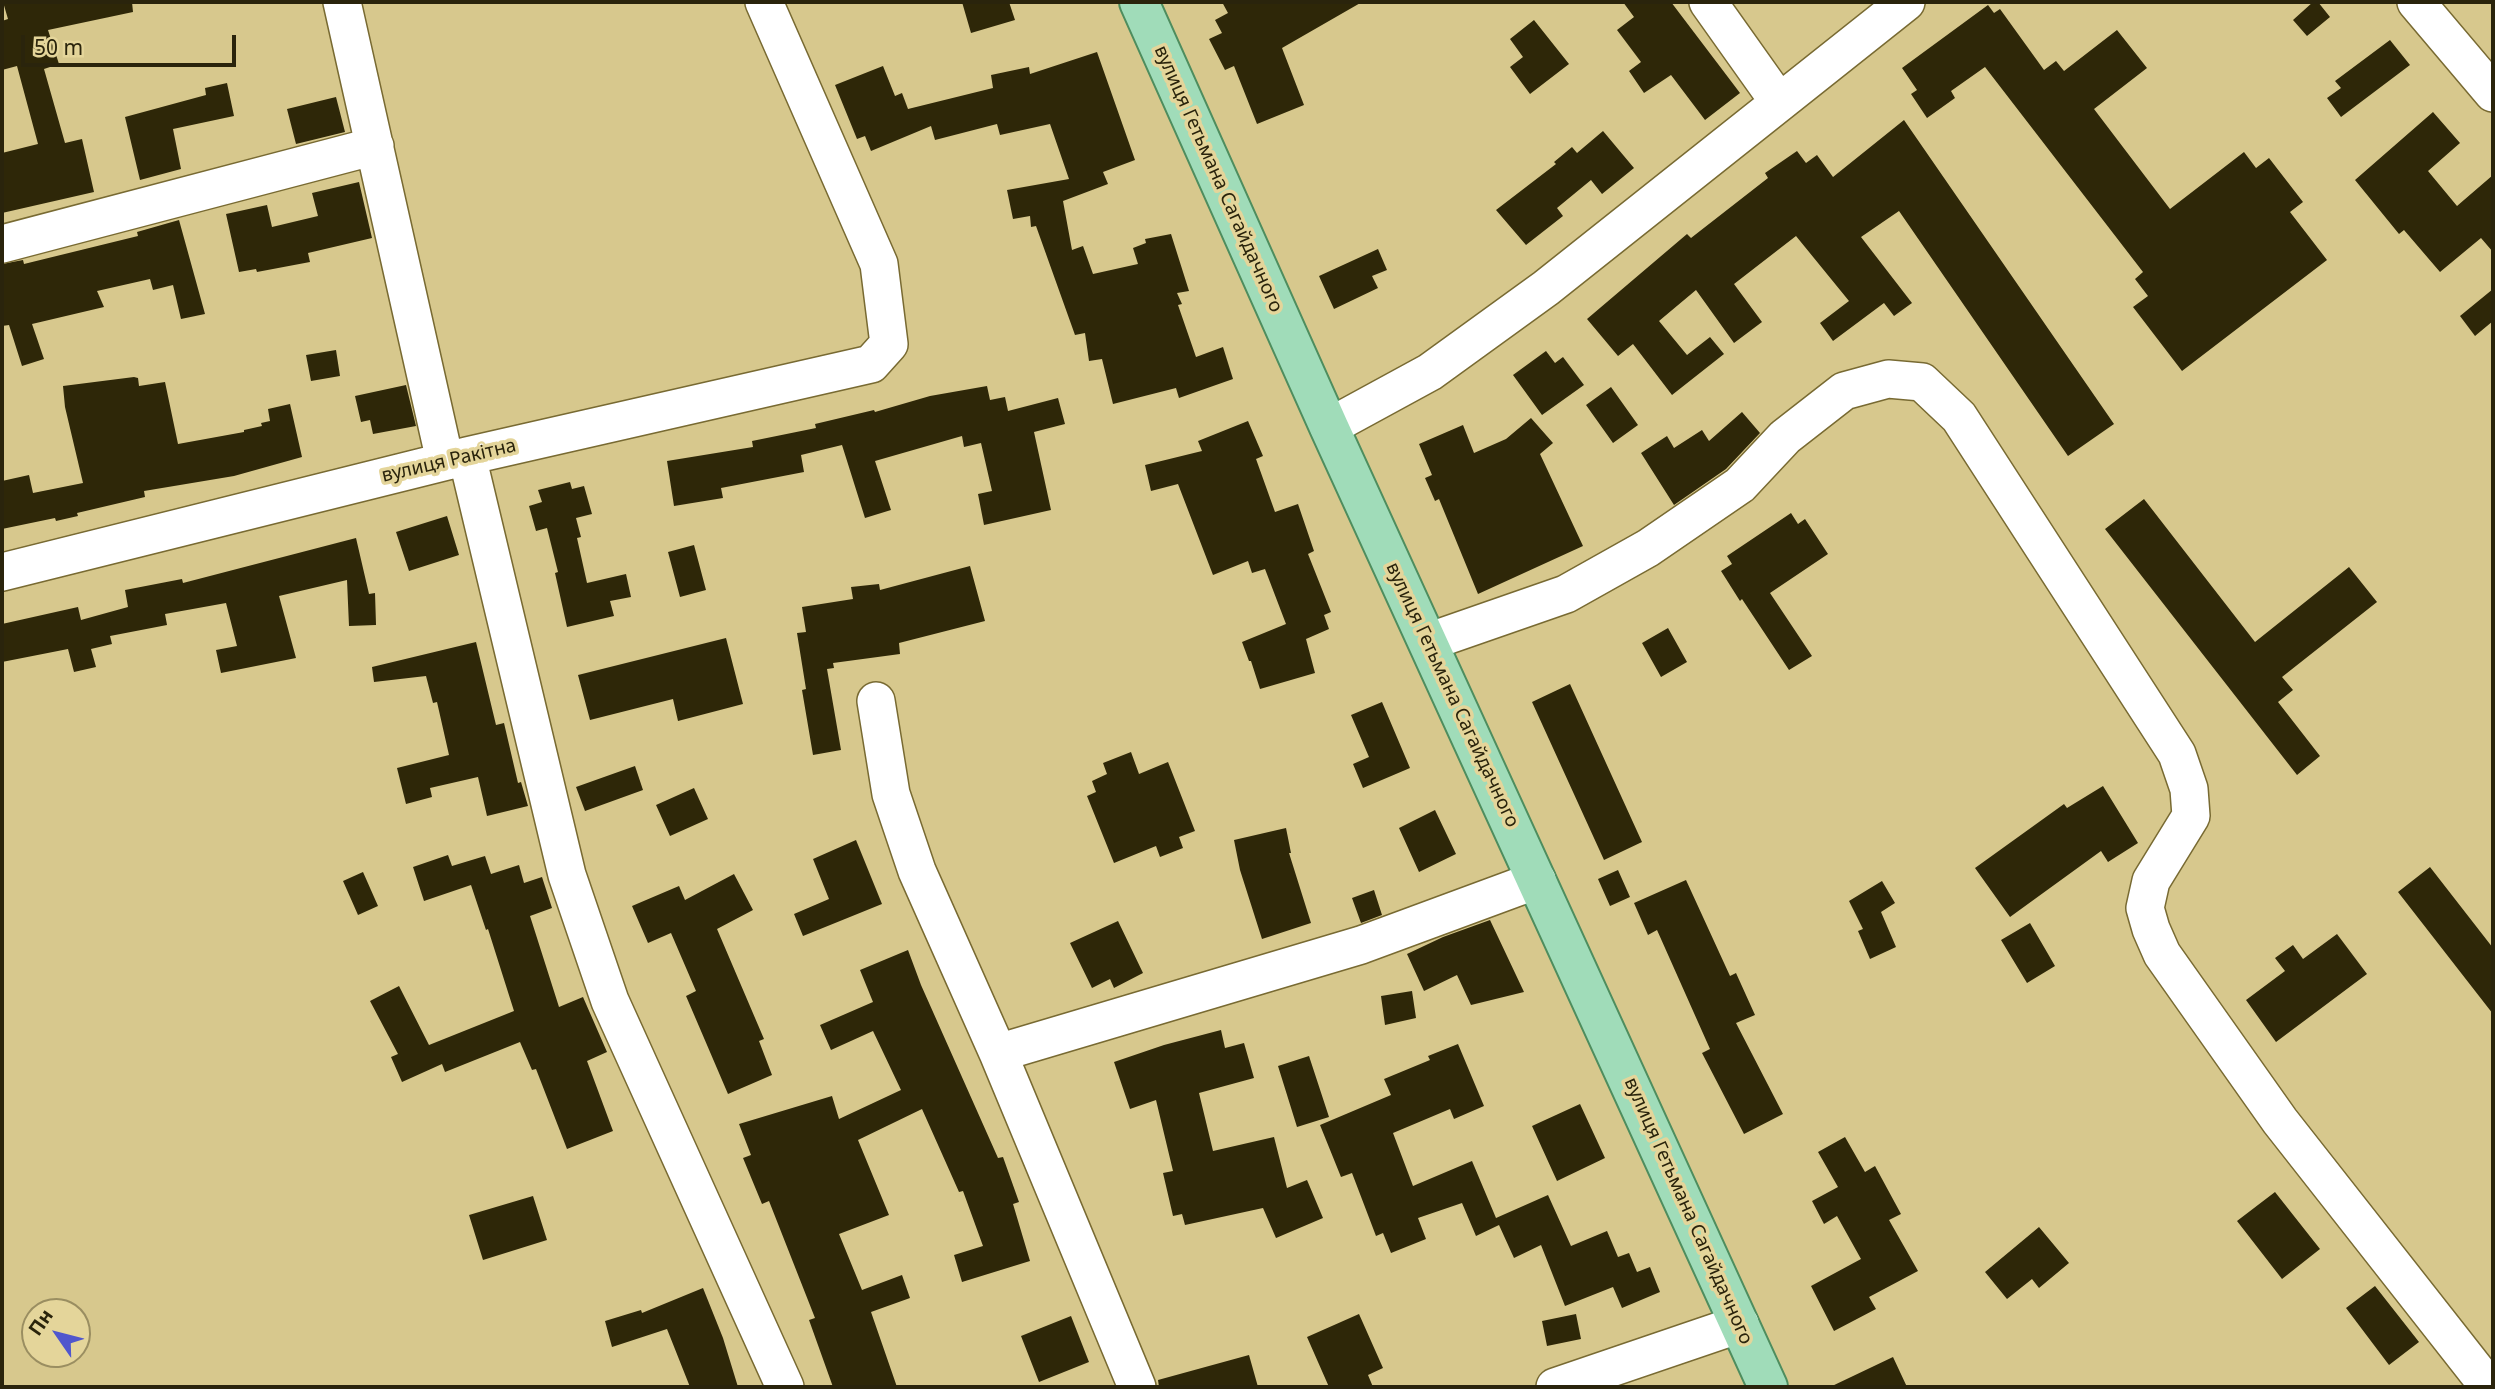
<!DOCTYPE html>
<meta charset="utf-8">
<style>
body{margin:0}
#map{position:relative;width:2495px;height:1389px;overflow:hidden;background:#d7c88d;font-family:"Noto Sans",sans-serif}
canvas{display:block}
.frame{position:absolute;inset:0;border:4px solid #2a240c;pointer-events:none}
.north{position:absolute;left:21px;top:1298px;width:70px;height:70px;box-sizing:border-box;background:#e4d59a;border:2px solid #9a8e61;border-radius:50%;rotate:305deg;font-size:19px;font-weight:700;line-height:28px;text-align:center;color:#2a240c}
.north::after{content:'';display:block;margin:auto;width:24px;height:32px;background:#5056cd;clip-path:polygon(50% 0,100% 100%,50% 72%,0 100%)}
.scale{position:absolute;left:21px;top:35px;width:215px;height:32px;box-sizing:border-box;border:4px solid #2a240c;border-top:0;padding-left:9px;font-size:21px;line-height:24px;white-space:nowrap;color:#2a240c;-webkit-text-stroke:5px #e4d59a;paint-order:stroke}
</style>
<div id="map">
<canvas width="2495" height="1389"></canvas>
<div class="frame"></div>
<div class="north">Пн</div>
<div class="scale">50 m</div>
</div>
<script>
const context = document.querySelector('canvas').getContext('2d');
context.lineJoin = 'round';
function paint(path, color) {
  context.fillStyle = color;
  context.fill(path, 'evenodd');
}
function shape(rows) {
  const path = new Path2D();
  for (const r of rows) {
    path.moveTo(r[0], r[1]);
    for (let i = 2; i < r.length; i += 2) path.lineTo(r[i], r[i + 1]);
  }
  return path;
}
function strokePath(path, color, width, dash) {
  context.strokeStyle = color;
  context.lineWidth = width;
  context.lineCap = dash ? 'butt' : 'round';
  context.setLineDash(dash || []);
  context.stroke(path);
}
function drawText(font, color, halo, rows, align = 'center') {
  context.font = font + ' "Noto Sans",sans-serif';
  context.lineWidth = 7;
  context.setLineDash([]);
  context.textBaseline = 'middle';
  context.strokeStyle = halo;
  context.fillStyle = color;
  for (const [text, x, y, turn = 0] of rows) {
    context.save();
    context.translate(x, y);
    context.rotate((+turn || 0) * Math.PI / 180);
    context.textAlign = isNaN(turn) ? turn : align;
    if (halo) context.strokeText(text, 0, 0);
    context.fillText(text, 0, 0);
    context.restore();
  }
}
const building = shape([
 [3,2,132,2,133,12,48,30,59,64,44,69,65,143,82,139,94,192,2,213,2,153,38,144,17,66,2,70,2,21,8,19],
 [962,2,1009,2,1015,20,971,33],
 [1222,2,1362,2,1282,48,1304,105,1257,124,1234,66,1225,70,1209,39,1222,33,1215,20,1228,13],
 [1623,2,1671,2,1740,93,1705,120,1671,75,1644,93,1629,71,1641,62,1617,30,1634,17],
 [2313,2,2318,2,2330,17,2307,36,2293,20],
 [1988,5,1994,13,2000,9,2044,70,2056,61,2064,71,2117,30,2147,68,2094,109,2170,209,2244,152,2256,168,2269,158,2303,202,2290,212,2327,260,2182,371,2133,307,2148,296,2135,279,2143,272,1985,67,1951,91,1955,98,1927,118,1911,94,1917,90,1902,68],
 [1534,20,1569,64,1530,94,1510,67,1523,57,1510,39],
 [2390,40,2410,65,2341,117,2327,98,2341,88,2335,81],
 [1097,52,1135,160,1103,172,1108,184,1063,201,1072,250,1083,246,1093,274,1138,264,1133,248,1146,243,1145,239,1171,234,1189,291,1177,293,1182,304,1178,305,1196,357,1223,347,1233,379,1179,398,1176,388,1113,404,1102,359,1089,361,1085,333,1075,335,1036,226,1031,227,1030,216,1013,219,1007,190,1069,179,1050,124,1000,135,997,124,935,140,931,126,871,151,865,136,857,139,835,85,883,66,895,96,902,93,908,109,993,88,991,75,1029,67,1030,74],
 [227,83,234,116,173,129,181,169,140,180,125,117,206,95,205,88],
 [336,97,345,132,296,144,287,109],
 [2433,112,2460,143,2428,171,2457,206,2493,175,2493,252,2481,238,2440,272,2404,230,2399,234,2355,180],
 [1904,120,2114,424,2068,456,1899,211,1861,237,1912,303,1894,316,1884,303,1833,341,1820,323,1849,301,1796,236,1734,284,1762,322,1734,343,1696,290,1659,321,1687,355,1710,337,1724,354,1672,395,1633,344,1618,356,1587,319,1687,234,1691,238,1768,178,1765,173,1797,151,1806,163,1817,155,1833,177],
 [1603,131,1634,168,1602,194,1591,180,1557,208,1563,216,1526,245,1496,210,1556,164,1554,162,1572,147,1577,153],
 [359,182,372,238,308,253,310,262,257,272,256,269,239,272,226,214,267,205,272,227,318,216,312,193],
 [179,220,205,314,181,319,173,285,153,290,150,279,97,291,104,307,32,324,44,359,22,366,9,325,2,326,2,264,23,260,24,264,138,236,137,232],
 [1378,249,1387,270,1372,276,1378,288,1334,309,1319,276],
 [2493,289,2493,321,2475,336,2460,316],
 [336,350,340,376,311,381,306,355],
 [1546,351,1555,363,1563,357,1584,385,1542,415,1513,375],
 [134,377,138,378,139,386,165,382,178,444,244,432,244,430,262,426,261,423,270,421,268,409,290,404,302,457,234,476,144,491,145,497,77,513,78,516,56,521,55,518,2,529,2,481,29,475,33,493,83,483,65,407,63,386],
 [406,385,416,426,373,434,370,420,361,422,355,396],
 [987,386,990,400,1005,397,1008,411,1058,398,1065,424,1034,432,1051,510,984,525,978,494,992,491,981,443,964,447,962,436,875,461,891,510,865,518,842,445,801,455,804,472,721,488,723,498,674,506,667,461,753,447,752,441,816,428,815,424,874,410,875,412,930,396],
 [1611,387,1638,425,1613,443,1586,405],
 [1742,412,1760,433,1726,469,1674,505,1641,453,1667,436,1674,448,1702,430,1709,441],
 [1531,418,1553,443,1540,454,1583,546,1478,594,1439,499,1435,501,1425,478,1432,475,1419,444,1463,425,1474,453,1506,439],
 [1248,421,1263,456,1256,459,1275,512,1298,504,1314,551,1308,554,1331,612,1324,615,1329,629,1306,639,1315,673,1260,689,1251,661,1249,661,1242,642,1286,624,1265,569,1252,573,1248,561,1213,575,1178,484,1151,491,1145,465,1202,451,1198,441],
 [570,482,572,489,584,486,592,514,576,518,581,537,577,538,587,583,626,574,631,597,610,601,614,616,567,627,555,573,558,572,547,528,536,531,529,506,542,502,538,490],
 [2144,499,2255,642,2349,567,2377,602,2282,677,2293,690,2278,702,2320,756,2297,775,2105,529],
 [1791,513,1798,524,1805,519,1828,554,1770,593,1812,656,1789,670,1742,599,1740,601,1721,571,1732,564,1727,556],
 [447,516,459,555,409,571,396,532],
 [356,538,369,594,375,593,376,625,349,626,347,580,279,596,296,658,221,673,216,650,237,646,226,603,165,614,167,625,110,636,112,644,91,649,96,667,74,672,68,649,2,662,2,624,78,607,81,620,128,607,125,590,182,579,183,583],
 [694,545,706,590,680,597,668,552],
 [970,566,985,621,899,643,900,654,833,663,834,668,827,669,841,750,813,755,802,690,806,689,797,633,806,632,802,607,853,599,851,587,879,584,880,590],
 [1668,628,1687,662,1661,677,1642,643],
 [726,638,743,704,678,721,673,699,590,720,578,675],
 [476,642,496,725,504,723,518,783,521,782,528,806,487,816,478,777,430,788,432,797,406,804,397,768,449,755,437,702,433,703,426,676,374,682,372,667],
 [1570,684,1642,842,1604,860,1532,702],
 [1382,702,1410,768,1363,788,1353,764,1369,757,1351,715],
 [1131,752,1139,774,1168,762,1195,831,1179,837,1183,848,1160,857,1156,846,1114,863,1087,796,1096,792,1092,781,1107,774,1103,763],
 [635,766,643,790,585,811,576,787],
 [2103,786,2138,843,2108,862,2101,851,2010,917,1975,868,2064,804,2067,808],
 [694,788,708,819,670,836,656,805],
 [1435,810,1456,854,1419,872,1399,828],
 [1286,828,1291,853,1289,853,1311,923,1262,939,1240,870,1234,840],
 [856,840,882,904,803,936,794,914,829,899,813,859],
 [448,855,452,866,485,856,491,874,519,865,524,883,542,877,552,908,530,916,559,1007,583,997,607,1052,587,1061,613,1131,567,1149,536,1069,532,1070,520,1042,445,1072,442,1064,402,1082,391,1057,398,1054,370,1001,399,986,429,1045,514,1011,488,929,486,930,471,885,424,901,413,867],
 [2430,867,2493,948,2493,1014,2398,892],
 [1618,870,1630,897,1610,906,1598,879],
 [363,872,378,906,358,915,343,881],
 [734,874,753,910,717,929,764,1039,759,1041,772,1075,728,1094,686,996,696,991,671,933,648,943,632,906,679,886,685,900],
 [1686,880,1730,976,1736,973,1755,1015,1736,1023,1783,1114,1744,1134,1702,1053,1710,1049,1657,930,1648,935,1634,903],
 [1882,881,1895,903,1881,912,1896,947,1870,959,1858,931,1863,929,1849,901],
 [1374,890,1382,915,1361,923,1352,898],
 [1490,920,1524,992,1471,1005,1457,975,1424,991,1407,954,1443,937],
 [1118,921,1143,973,1114,988,1110,979,1092,988,1070,943],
 [2030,923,2055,966,2027,983,2001,940],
 [2337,934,2367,974,2276,1042,2246,1000,2285,971,2275,958,2293,945,2303,959],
 [908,950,921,985,998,1158,1003,1157,1019,1202,1013,1204,1030,1261,962,1282,954,1255,983,1246,963,1191,959,1192,922,1109,858,1140,889,1215,839,1234,862,1290,902,1275,910,1298,871,1312,897,1387,833,1387,809,1320,815,1318,769,1201,762,1204,743,1158,751,1155,739,1124,832,1096,839,1119,901,1090,873,1031,831,1050,820,1025,873,1002,860,970],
 [1412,991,1416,1018,1385,1025,1381,996],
 [1221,1030,1225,1048,1244,1043,1254,1078,1199,1093,1213,1151,1274,1137,1287,1188,1307,1180,1323,1218,1276,1238,1263,1208,1185,1225,1182,1214,1173,1216,1163,1173,1173,1171,1156,1100,1130,1109,1114,1062,1164,1045],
 [1458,1044,1484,1106,1454,1119,1450,1109,1393,1133,1413,1186,1472,1161,1496,1218,1548,1195,1571,1246,1607,1231,1618,1257,1629,1253,1637,1272,1650,1267,1660,1292,1622,1308,1613,1287,1565,1306,1541,1245,1514,1258,1499,1225,1476,1236,1462,1203,1418,1218,1426,1239,1391,1253,1383,1233,1376,1236,1352,1173,1341,1177,1320,1125,1391,1095,1384,1079,1430,1060,1428,1056],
 [1309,1056,1329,1117,1297,1127,1278,1066],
 [1580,1104,1605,1158,1557,1181,1532,1126],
 [1845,1137,1865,1172,1875,1166,1901,1214,1889,1220,1918,1271,1869,1297,1876,1309,1834,1331,1811,1286,1861,1259,1837,1216,1824,1224,1812,1201,1838,1187,1818,1152],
 [2275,1192,2320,1249,2282,1279,2237,1221],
 [533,1196,547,1240,483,1260,469,1215],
 [2039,1227,2069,1263,2039,1288,2032,1279,2007,1299,1985,1272],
 [2375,1286,2419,1342,2389,1365,2346,1308],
 [703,1288,723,1338,738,1387,690,1387,667,1329,612,1347,605,1321,641,1310,642,1313],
 [1359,1314,1383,1368,1368,1375,1373,1387,1329,1387,1307,1337],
 [1576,1314,1581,1339,1547,1346,1542,1321],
 [1071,1316,1089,1362,1039,1382,1021,1336],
 [1249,1355,1258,1387,1159,1387,1158,1380],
 [1893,1357,1907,1387,1830,1387]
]);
const minor = shape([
 [342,2,445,461],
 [1708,2,1779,102],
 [2416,2,2493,93],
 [2,244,375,146],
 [1329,427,1430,372,1546,288,1906,2],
 [467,456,567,875,610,1001,785,1387],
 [2,572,467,456,871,364,889,344,879,264,764,2],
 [1428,642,1566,594,1648,548,1740,485,1785,437,1844,391,1888,379,1922,382,1959,417,2177,754,2189,789,2191,816,2151,881,2145,908,2151,929,2162,954,2280,1121,2489,1387],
 [876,701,891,794,917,871,998,1053,1137,1387],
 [998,1053,1361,945,1537,880],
 [1555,1387,1740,1324]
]);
const major = shape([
 [1139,2,1329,427,1768,1387]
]);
const streetNames = [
 ["вулиця Гетьмана Сагайдачного",1218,179,66],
 ["вулиця Ракітна",449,461,-13],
 ["вулиця Гетьмана Сагайдачного",1452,695,65],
 ["вулиця Гетьмана Сагайдачного",1688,1211,66]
];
paint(building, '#2e2708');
strokePath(minor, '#786a32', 40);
strokePath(major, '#4e8d5e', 42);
strokePath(minor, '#fff', 37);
strokePath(major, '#a0dcb9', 38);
drawText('19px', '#2a240c', '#e4d59a', streetNames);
</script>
